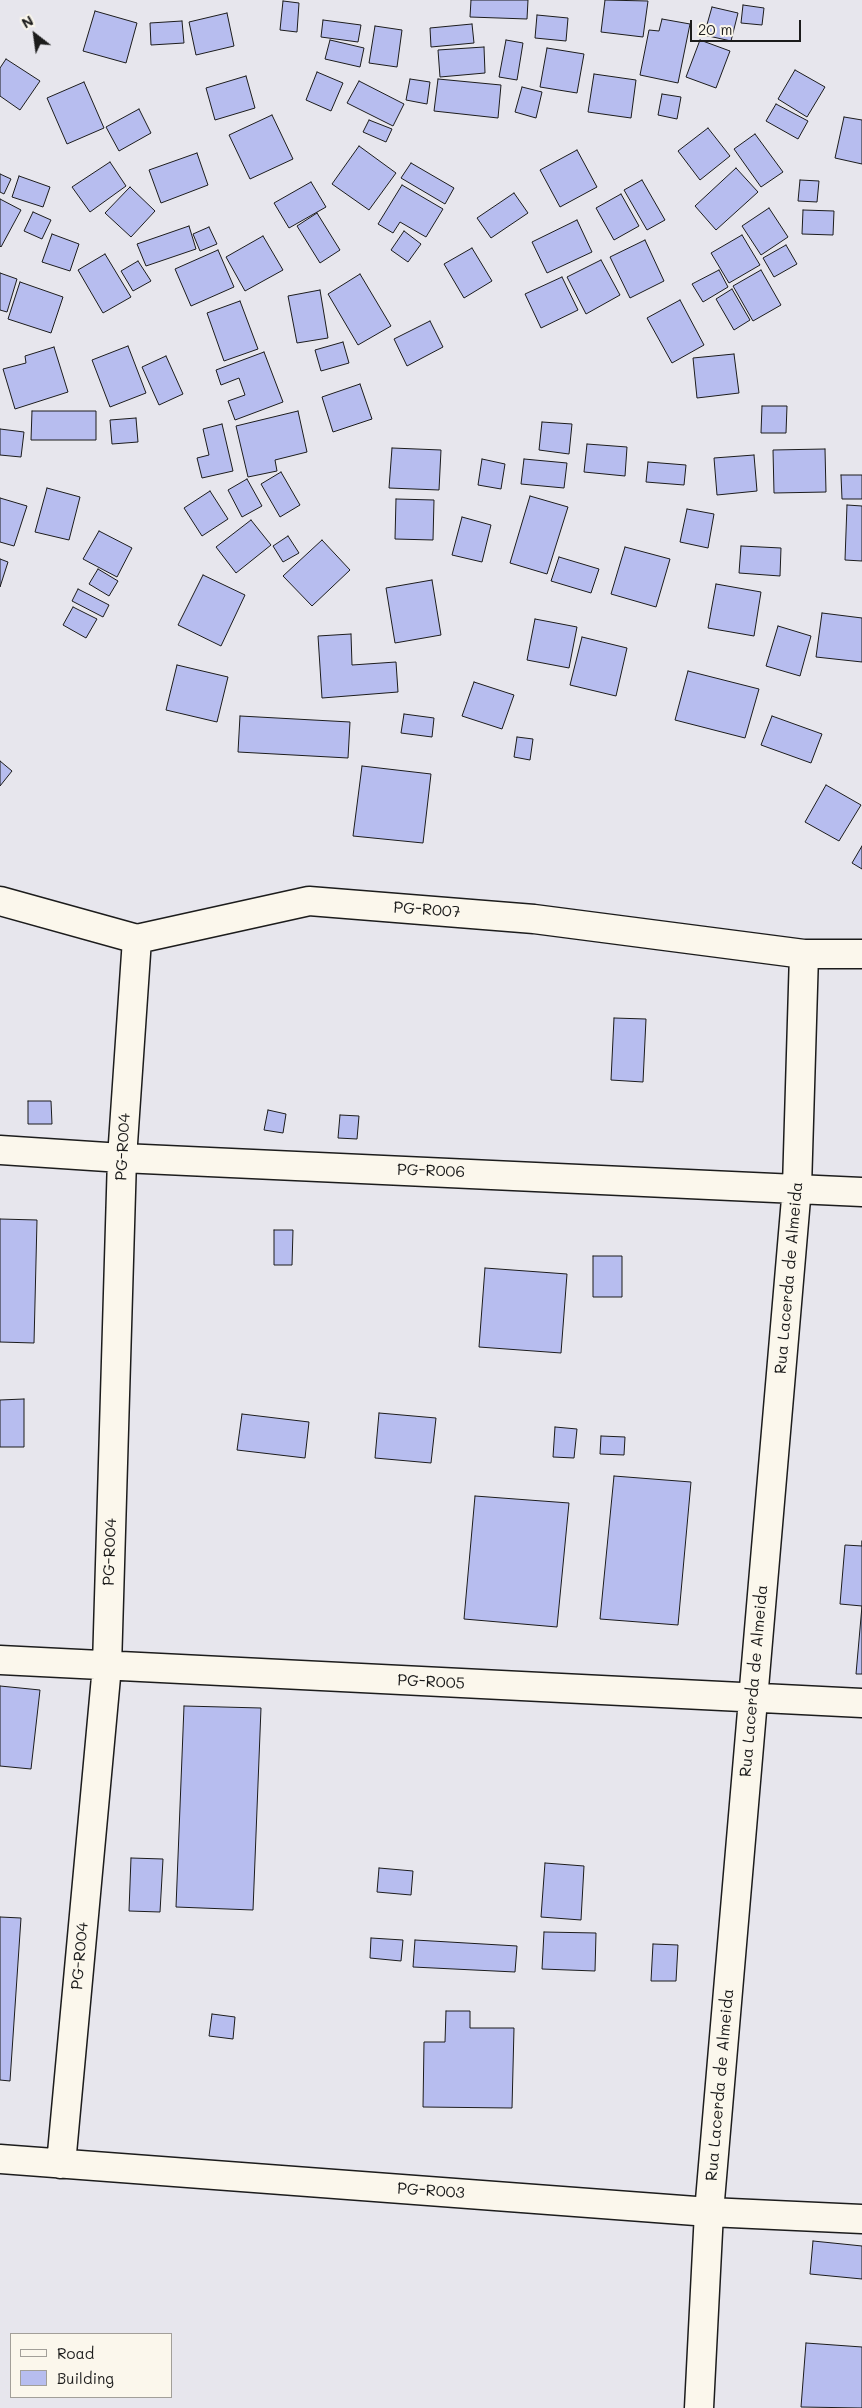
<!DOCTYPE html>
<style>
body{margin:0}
#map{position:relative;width:862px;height:2408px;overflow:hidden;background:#e7e6ed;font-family:Mali,sans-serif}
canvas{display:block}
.legend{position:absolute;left:10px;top:2333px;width:162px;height:65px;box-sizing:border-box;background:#fbf7ec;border:1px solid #a29f99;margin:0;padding:6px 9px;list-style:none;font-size:15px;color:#1c1c1c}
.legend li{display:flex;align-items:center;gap:10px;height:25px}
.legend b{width:25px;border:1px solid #a29f99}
.north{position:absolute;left:10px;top:10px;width:50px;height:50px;-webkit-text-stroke:4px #fbf7ec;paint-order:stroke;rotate:330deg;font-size:14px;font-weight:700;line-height:20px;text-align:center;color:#1c1c1c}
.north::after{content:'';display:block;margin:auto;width:18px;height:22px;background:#1c1c1c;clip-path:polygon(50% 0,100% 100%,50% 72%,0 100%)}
.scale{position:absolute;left:690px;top:20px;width:111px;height:22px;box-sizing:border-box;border:2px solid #1c1c1c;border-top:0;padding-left:6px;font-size:15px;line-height:18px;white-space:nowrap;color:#1c1c1c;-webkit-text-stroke:4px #fbf7ec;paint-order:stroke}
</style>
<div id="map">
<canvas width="862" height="2408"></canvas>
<ul class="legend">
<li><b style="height:6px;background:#fbf7ec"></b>Road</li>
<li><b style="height:14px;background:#b7bdef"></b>Building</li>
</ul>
<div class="north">N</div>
<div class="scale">20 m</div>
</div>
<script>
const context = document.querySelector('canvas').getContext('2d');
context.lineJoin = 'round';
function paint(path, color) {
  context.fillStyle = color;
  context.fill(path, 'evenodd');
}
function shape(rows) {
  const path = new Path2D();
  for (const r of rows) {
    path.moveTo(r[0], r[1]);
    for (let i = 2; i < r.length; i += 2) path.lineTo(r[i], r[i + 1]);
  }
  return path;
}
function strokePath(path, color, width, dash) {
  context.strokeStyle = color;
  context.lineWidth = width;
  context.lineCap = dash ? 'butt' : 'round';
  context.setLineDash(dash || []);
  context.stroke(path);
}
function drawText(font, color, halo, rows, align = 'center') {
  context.font = font + ' Mali,sans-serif';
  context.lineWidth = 4.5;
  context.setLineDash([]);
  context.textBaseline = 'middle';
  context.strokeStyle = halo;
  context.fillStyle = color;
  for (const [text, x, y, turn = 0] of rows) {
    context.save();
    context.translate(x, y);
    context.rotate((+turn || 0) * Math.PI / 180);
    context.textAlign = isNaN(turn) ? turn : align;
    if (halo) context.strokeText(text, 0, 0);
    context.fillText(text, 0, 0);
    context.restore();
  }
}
const building = shape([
 [471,0,528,0,527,19,470,17,471,0],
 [605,0,648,1,643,37,601,32,605,0],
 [283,1,299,3,297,32,280,30,283,1],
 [743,5,764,8,762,25,741,23,743,5],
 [712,7,738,13,731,41,704,35,712,7],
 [95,11,137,23,126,63,83,51,95,11],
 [227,13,234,46,196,55,189,22,227,13],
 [537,15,568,18,566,41,535,38,537,15],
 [662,19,690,24,678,83,640,75,649,30,659,31,662,19],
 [323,20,361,25,358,42,321,37,323,20],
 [182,21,184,43,151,45,150,23,182,21],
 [472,24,474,43,431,47,430,28,472,24],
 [375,26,402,30,397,67,369,63,375,26],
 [330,40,364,48,360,67,325,59,330,40],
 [506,40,523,43,517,80,499,77,506,40],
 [700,40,730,51,716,88,686,77,700,40],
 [484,47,485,73,440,77,438,50,484,47],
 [547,48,584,54,577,93,540,87,547,48],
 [6,59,40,81,20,110,0,96,0,68,6,59],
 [795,70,825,87,807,117,778,99,795,70],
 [317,72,343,83,331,111,306,100,317,72],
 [594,74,636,80,631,118,588,112,594,74],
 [246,76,255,108,215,120,206,88,246,76],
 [410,79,430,82,427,104,406,100,410,79],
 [438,79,501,85,498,118,434,111,438,79],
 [359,81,404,104,393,126,347,103,359,81],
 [84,82,104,128,67,144,47,98,84,82],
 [522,87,542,92,536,118,515,112,522,87],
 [662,94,681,97,677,119,658,115,662,94],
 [776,104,808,121,798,139,766,121,776,104],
 [139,109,151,133,119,151,106,127,139,109],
 [272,115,293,159,250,179,229,135,272,115],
 [844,117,862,120,862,164,835,158,844,117],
 [369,120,392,129,386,142,363,132,369,120],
 [708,128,730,156,700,180,678,151,708,128],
 [755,134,783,172,761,187,734,149,755,134],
 [359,146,396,173,369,210,332,184,359,146],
 [577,150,597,187,560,207,540,170,577,150],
 [197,153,208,185,161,203,149,170,197,153],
 [110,162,126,186,90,212,72,187,110,162],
 [411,163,454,188,445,204,401,178,411,163],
 [736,168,758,192,716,230,695,206,736,168],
 [0,174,11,179,4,194,0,192,0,174],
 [19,176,50,187,43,207,12,197,19,176],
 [642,180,665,220,647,230,624,190,642,180],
 [800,180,819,181,817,202,798,201,800,180],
 [311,182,326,207,289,228,274,203,311,182],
 [402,185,443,209,426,237,400,222,393,233,378,224,402,185],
 [130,187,155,211,131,237,105,213,130,187],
 [514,193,528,213,491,238,477,218,514,193],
 [621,194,639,226,614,240,596,208,621,194],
 [0,199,21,210,1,247,0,246,0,199],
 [769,208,788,237,761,255,742,226,769,208],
 [803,210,834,211,833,235,802,234,803,210],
 [33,212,51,220,42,239,24,231,33,212],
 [317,213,340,250,320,263,297,226,317,213],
 [577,220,592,252,547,273,532,242,577,220],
 [189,226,196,249,146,266,137,244,189,226],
 [209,227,217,244,200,251,193,234,209,227],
 [404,231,421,244,408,262,391,250,404,231],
 [52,234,79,244,70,271,42,262,52,234],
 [742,235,760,265,729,283,711,253,742,235],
 [263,236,283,270,245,291,226,257,263,236],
 [645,240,664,281,630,298,610,257,645,240],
 [786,245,797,264,774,277,763,258,786,245],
 [472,248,492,281,464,298,444,264,472,248],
 [218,250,234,287,191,306,175,269,218,250],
 [105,254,131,297,103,313,78,270,105,254],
 [601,260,620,295,586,314,567,277,601,260],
 [138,261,151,281,133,291,121,271,138,261],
 [719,270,728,287,703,302,692,284,719,270],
 [761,270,781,305,753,321,733,286,761,270],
 [0,273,17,279,7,312,0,310,0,273],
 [360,274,391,326,358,345,328,294,360,274],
 [562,277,578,310,541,328,525,294,562,277],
 [20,282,63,297,51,333,8,319,20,282],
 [732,289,750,320,734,330,716,299,732,289],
 [320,290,328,338,297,343,288,296,320,290],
 [680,300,704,345,672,363,647,318,680,300],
 [240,301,258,349,224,361,207,313,240,301],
 [430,321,443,347,407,366,394,339,430,321],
 [343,342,349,363,321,371,315,350,343,342],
 [128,346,146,393,110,407,92,360,128,346],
 [54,347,68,392,15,409,3,369,26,363,25,356,54,347],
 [264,352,283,402,235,420,228,401,245,395,239,378,221,385,216,370,264,352],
 [734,354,739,393,697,398,693,358,734,354],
 [166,356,183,394,159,405,142,367,166,356],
 [360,384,372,419,333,432,322,397,360,384],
 [762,406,787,406,786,433,761,433,762,406],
 [32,411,96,411,96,440,31,440,32,411],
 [298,411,307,452,275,460,277,471,248,477,236,426,298,411],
 [136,418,138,442,112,444,110,420,136,418],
 [542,422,572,424,569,454,539,450,542,422],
 [222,424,233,471,202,478,197,458,209,455,203,429,222,424],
 [0,429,24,432,21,457,0,455,0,429],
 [587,444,627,447,625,476,584,472,587,444],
 [392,448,441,450,439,490,389,488,392,448],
 [825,449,826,492,774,493,773,450,825,449],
 [754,455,757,491,717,495,714,458,754,455],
 [482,459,505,464,501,489,478,485,482,459],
 [524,459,567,463,564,488,521,484,524,459],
 [648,462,686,465,684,485,646,482,648,462],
 [281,472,300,505,280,517,261,484,281,472],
 [841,475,862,475,862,499,842,499,841,475],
 [247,479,262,506,242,517,228,490,247,479],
 [47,488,80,497,69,540,35,532,47,488],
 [210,491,228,519,202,536,184,508,210,491],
 [530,496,568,507,547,574,510,563,530,496],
 [0,498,27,506,14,546,0,542,0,498],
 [396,499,434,500,433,540,395,539,396,499],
 [847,505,862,506,862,561,845,560,847,505],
 [687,509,714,514,708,548,680,542,687,509],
 [462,517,491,525,482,562,452,555,462,517],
 [251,520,271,545,236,573,216,547,251,520],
 [99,531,132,548,117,577,83,559,99,531],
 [288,536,299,553,283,562,273,546,288,536],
 [322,540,350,570,312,606,283,576,322,540],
 [741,546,781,548,780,576,739,573,741,546],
 [625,547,670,559,656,607,611,594,625,547],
 [559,557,599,569,591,593,551,581,559,557],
 [0,559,8,562,0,587,0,559],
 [98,569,118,581,109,596,89,584,98,569],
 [203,575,245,595,221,646,178,625,203,575],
 [432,580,441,635,395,643,386,588,432,580],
 [716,584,761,592,754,636,708,628,716,584],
 [78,589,109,605,103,617,72,601,78,589],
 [73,607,97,619,86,638,63,625,73,607],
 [822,613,862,618,862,662,816,657,822,613],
 [535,619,577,627,569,668,527,660,535,619],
 [778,626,811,636,800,676,766,666,778,626],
 [351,634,352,665,396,662,398,692,322,698,318,636,351,634],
 [582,637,627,648,616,696,570,685,582,637],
 [177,665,228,677,217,722,166,710,177,665],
 [688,671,759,689,745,738,675,720,688,671],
 [474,682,514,695,502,729,462,716,474,682],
 [404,714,434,718,432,737,401,733,404,714],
 [240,716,350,722,348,758,238,752,240,716],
 [772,716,822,734,811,763,761,745,772,716],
 [517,737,533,739,530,760,514,757,517,737],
 [0,761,12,771,0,786,0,761],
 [362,766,431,774,423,843,353,836,362,766],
 [826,785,861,805,839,841,805,822,826,785],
 [862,846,862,869,852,863,862,846],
 [614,1018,646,1019,643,1082,611,1080,614,1018],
 [28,1101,51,1101,52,1124,28,1124,28,1101],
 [268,1110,286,1114,283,1133,264,1130,268,1110],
 [340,1115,359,1116,357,1139,338,1138,340,1115],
 [0,1219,37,1220,34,1343,0,1342,0,1219],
 [274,1230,293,1230,292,1265,274,1265,274,1230],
 [593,1256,622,1256,622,1297,593,1297,593,1256],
 [485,1268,567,1274,561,1353,479,1347,485,1268],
 [24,1399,24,1447,0,1447,0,1400,24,1399],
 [379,1413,436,1418,431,1463,375,1458,379,1413],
 [242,1414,309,1422,305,1458,237,1450,242,1414],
 [555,1427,577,1429,574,1458,553,1457,555,1427],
 [601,1436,625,1437,624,1455,600,1454,601,1436],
 [614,1476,691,1482,678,1625,600,1619,614,1476],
 [475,1496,569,1503,557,1627,464,1619,475,1496],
 [862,1541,862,1674,856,1674,862,1606,840,1604,845,1545,862,1546,862,1541],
 [0,1686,40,1690,31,1769,0,1766,0,1686],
 [184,1706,261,1708,253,1910,176,1907,184,1706],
 [131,1858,163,1859,160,1912,129,1911,131,1858],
 [545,1863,584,1866,581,1920,541,1917,545,1863],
 [379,1868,413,1871,411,1895,377,1892,379,1868],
 [0,1917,21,1918,10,2081,0,2080,0,1917],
 [544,1932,596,1933,595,1971,542,1969,544,1932],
 [371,1938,403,1940,401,1961,370,1958,371,1938],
 [415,1940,517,1946,515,1972,413,1967,415,1940],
 [653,1944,678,1945,676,1981,651,1981,653,1944],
 [446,2011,470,2011,470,2028,514,2028,512,2108,423,2107,424,2042,445,2042,446,2011],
 [212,2014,235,2017,233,2039,209,2036,212,2014],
 [813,2241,862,2246,862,2279,810,2274,813,2241],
 [806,2343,862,2347,862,2408,801,2407,806,2343]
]);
const street = shape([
 [0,901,137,939,309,901,534,919,804,954,862,954],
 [0,1150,122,1158,862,1192],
 [0,1660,862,1703],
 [0,2159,709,2212,862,2219],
 [61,2164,107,1666,122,1158,137,939],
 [699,2408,709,2212,797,1187,804,954]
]);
const streetNames = [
 ["PG-R007",427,910,4],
 ["PG-R004",123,1147,-87],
 ["PG-R006",431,1171,2],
 ["Rua Lacerda de Almeida",789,1278,-85],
 ["PG-R004",110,1552,-88],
 ["Rua Lacerda de Almeida",754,1681,-85],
 ["PG-R005",431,1682,3],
 ["PG-R004",80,1956,-85],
 ["Rua Lacerda de Almeida",720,2085,-85],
 ["PG-R003",431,2191,4]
];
paint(building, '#b7bdef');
strokePath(building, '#1c1c1c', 1);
strokePath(street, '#1c1c1c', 31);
strokePath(street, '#fbf7ec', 28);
drawText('16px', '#1c1c1c', '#fbf7ec', streetNames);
</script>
